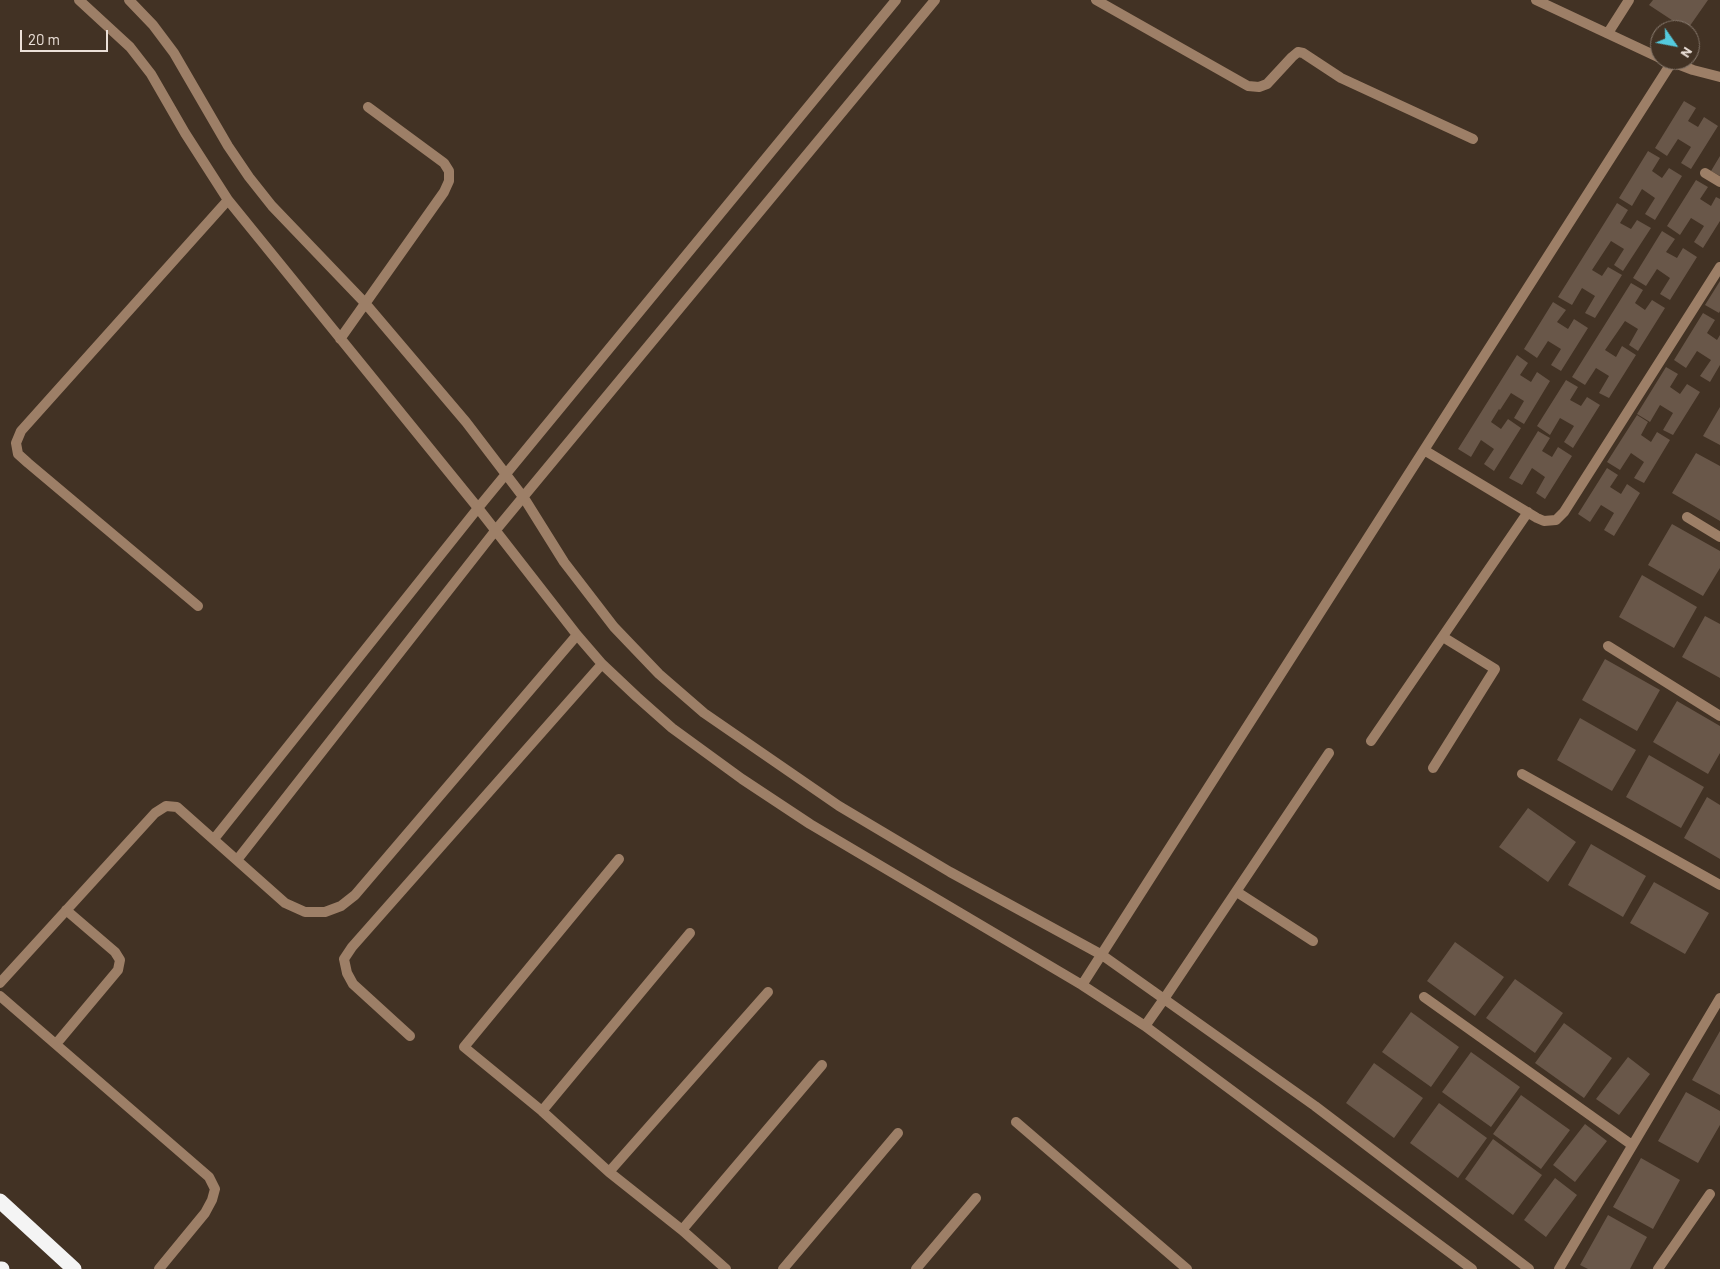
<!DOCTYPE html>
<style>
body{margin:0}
#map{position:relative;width:1720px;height:1269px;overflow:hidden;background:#423224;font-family:Barlow,sans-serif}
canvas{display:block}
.north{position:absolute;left:1650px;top:20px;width:50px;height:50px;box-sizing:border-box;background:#423224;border:1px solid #86786c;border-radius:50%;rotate:123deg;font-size:14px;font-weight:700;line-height:20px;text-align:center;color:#ebe0d8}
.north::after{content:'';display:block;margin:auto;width:18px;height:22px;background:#54cade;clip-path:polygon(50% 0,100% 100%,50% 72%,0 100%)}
.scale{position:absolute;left:20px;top:30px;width:88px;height:22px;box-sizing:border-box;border:2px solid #ebe0d8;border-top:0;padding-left:6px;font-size:15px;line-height:18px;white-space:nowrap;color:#ebe0d8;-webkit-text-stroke:4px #423224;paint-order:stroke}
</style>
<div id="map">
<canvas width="1720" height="1269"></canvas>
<div class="north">N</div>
<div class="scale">20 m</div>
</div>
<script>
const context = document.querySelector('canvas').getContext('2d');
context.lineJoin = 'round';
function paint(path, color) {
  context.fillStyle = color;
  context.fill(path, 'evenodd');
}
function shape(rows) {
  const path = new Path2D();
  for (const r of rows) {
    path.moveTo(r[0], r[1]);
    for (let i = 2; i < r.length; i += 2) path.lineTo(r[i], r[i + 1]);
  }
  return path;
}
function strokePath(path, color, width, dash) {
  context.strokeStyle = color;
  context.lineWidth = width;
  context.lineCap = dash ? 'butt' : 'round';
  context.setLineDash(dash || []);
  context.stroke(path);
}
const building = shape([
 [1653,0,1708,0,1687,30,1649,5],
 [1684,101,1696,108,1688,121,1698,127,1704,117,1718,126,1691,169,1681,163,1691,147,1678,139,1667,156,1655,148],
 [1648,151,1660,158,1652,171,1662,178,1669,168,1682,176,1655,220,1645,214,1655,198,1642,189,1632,206,1619,198],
 [1720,156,1720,176,1711,171],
 [1696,180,1708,187,1700,199,1711,206,1716,197,1720,199,1720,221,1703,248,1694,242,1704,226,1691,218,1680,235,1667,226],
 [1617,203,1628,210,1620,223,1631,229,1637,220,1651,228,1623,271,1614,265,1624,249,1611,241,1592,270,1602,276,1608,267,1622,275,1595,318,1585,313,1595,296,1582,288,1572,305,1558,297],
 [1662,231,1675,239,1666,252,1677,258,1683,248,1697,257,1670,300,1660,294,1670,278,1657,269,1646,286,1633,278],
 [1720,281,1720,311,1719,313,1705,305],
 [1631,283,1643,290,1635,303,1645,310,1652,300,1665,308,1638,351,1629,345,1638,329,1625,321,1605,350,1616,357,1622,346,1636,355,1609,398,1599,393,1609,376,1596,368,1585,385,1572,377],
 [1553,302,1566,310,1557,322,1568,329,1574,319,1588,328,1561,371,1551,365,1561,349,1548,341,1537,358,1524,349],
 [1703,313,1715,320,1707,333,1717,340,1720,335,1720,365,1710,382,1700,376,1711,360,1697,351,1686,368,1674,360],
 [1517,355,1528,363,1520,375,1531,382,1537,372,1550,381,1524,424,1514,418,1524,401,1511,393,1500,410,1499,409,1491,422,1501,429,1508,419,1521,428,1494,471,1484,464,1494,449,1481,440,1471,457,1458,449],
 [1666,367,1678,374,1670,387,1680,394,1687,384,1700,392,1673,435,1663,430,1673,413,1660,405,1650,422,1637,414],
 [1566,380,1578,387,1570,400,1581,406,1587,397,1600,405,1573,448,1564,442,1574,426,1560,418,1550,435,1537,426],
 [1720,407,1720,445,1703,436],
 [1637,415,1648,422,1641,435,1651,442,1657,432,1670,440,1644,483,1634,478,1644,462,1631,453,1620,470,1607,462],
 [1538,431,1550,438,1542,451,1552,457,1558,447,1572,456,1545,499,1536,493,1545,477,1532,468,1522,485,1509,478],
 [1696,453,1720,466,1720,521,1672,493],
 [1607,468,1618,475,1610,487,1621,494,1627,484,1640,493,1614,536,1604,530,1614,513,1601,505,1590,522,1578,514],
 [1672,524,1720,551,1720,568,1703,596,1648,565],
 [1642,575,1697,607,1674,648,1619,617],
 [1705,616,1720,624,1720,678,1682,657],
 [1605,659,1660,690,1637,731,1582,700],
 [1677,701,1720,726,1720,753,1708,774,1653,742],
 [1580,718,1636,750,1612,791,1557,760],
 [1649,755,1704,787,1681,828,1626,797],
 [1707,797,1720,805,1720,859,1684,838],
 [1528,808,1576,842,1548,882,1499,847],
 [1591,844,1646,876,1623,917,1568,885],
 [1654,882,1709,913,1685,954,1630,923],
 [1455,942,1504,977,1475,1016,1427,981],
 [1515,979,1563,1013,1535,1053,1486,1018],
 [1411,1012,1459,1047,1431,1087,1382,1052],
 [1564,1023,1612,1058,1584,1098,1535,1063],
 [1720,1031,1720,1095,1692,1080],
 [1471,1052,1520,1087,1491,1127,1442,1092],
 [1628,1057,1650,1074,1619,1115,1596,1099],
 [1374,1063,1423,1098,1394,1138,1346,1103],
 [1686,1092,1720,1111,1720,1125,1698,1163,1658,1141],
 [1521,1095,1570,1130,1541,1169,1493,1134],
 [1439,1103,1487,1138,1458,1178,1410,1143],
 [1585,1124,1607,1141,1575,1182,1553,1165],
 [1493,1139,1542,1175,1513,1215,1465,1179],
 [1641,1158,1680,1180,1653,1229,1613,1207],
 [1555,1178,1577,1195,1546,1237,1524,1220],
 [1608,1215,1647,1237,1630,1269,1588,1269,1580,1265]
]);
const lane = shape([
 [1658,1269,1710,1194]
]);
const street = shape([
 [79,0,130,47,151,74,185,133,228,200,478,508,577,635,602,664,637,697,672,728,742,779,810,824,1082,985,1145,1026,1472,1269],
 [129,0,153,25,174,53,228,146,249,177,272,206,365,303,466,422,524,498,564,562,614,627,659,674,704,713,839,806,950,872,1102,955,1315,1106,1529,1269],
 [1096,0,1248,86,1259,87,1267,84,1292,57,1298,52,1303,53,1341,78,1473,139],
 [1536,0,1660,58],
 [1608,33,1629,0],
 [1667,60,1693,70,1720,77],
 [1705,173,1720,182],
 [340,339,444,192,449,181,449,171,444,163,368,107],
 [1424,450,1537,518,1544,521,1556,520,1564,512,1720,267],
 [1687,517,1720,537],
 [198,606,28,463,18,454,16,443,21,431,228,200],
 [1608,646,1720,716],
 [1371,741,1528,512],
 [1433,768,1495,669,1443,637],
 [1522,774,1720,885],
 [214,839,478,508,896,0],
 [619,859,464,1047,542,1111,609,1172,682,1230,726,1269],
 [237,860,495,531,935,0],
 [1237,892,1313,941],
 [0,983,155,813,166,806,177,807,285,903,305,912,325,912,341,906,355,895,577,635],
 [1082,985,1672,62],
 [0,996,209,1177,215,1189,212,1200,205,1213,159,1269],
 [1424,997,1632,1145],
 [1145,1026,1164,999,1329,753],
 [410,1036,353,984,347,973,344,959,352,947,602,664],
 [56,1044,118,970,120,960,115,952,66,910],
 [542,1111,690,933],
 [1016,1122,1187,1269],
 [609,1172,768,992],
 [682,1230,822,1065],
 [783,1269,898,1133],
 [916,1269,976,1198],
 [1559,1269,1720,998]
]);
const highway = shape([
 [0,1201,74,1269],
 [0,1269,2,1269]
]);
paint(building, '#695749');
strokePath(lane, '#9d7f67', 10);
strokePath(street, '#9d7f67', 10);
strokePath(highway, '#f4f4f4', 15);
</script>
